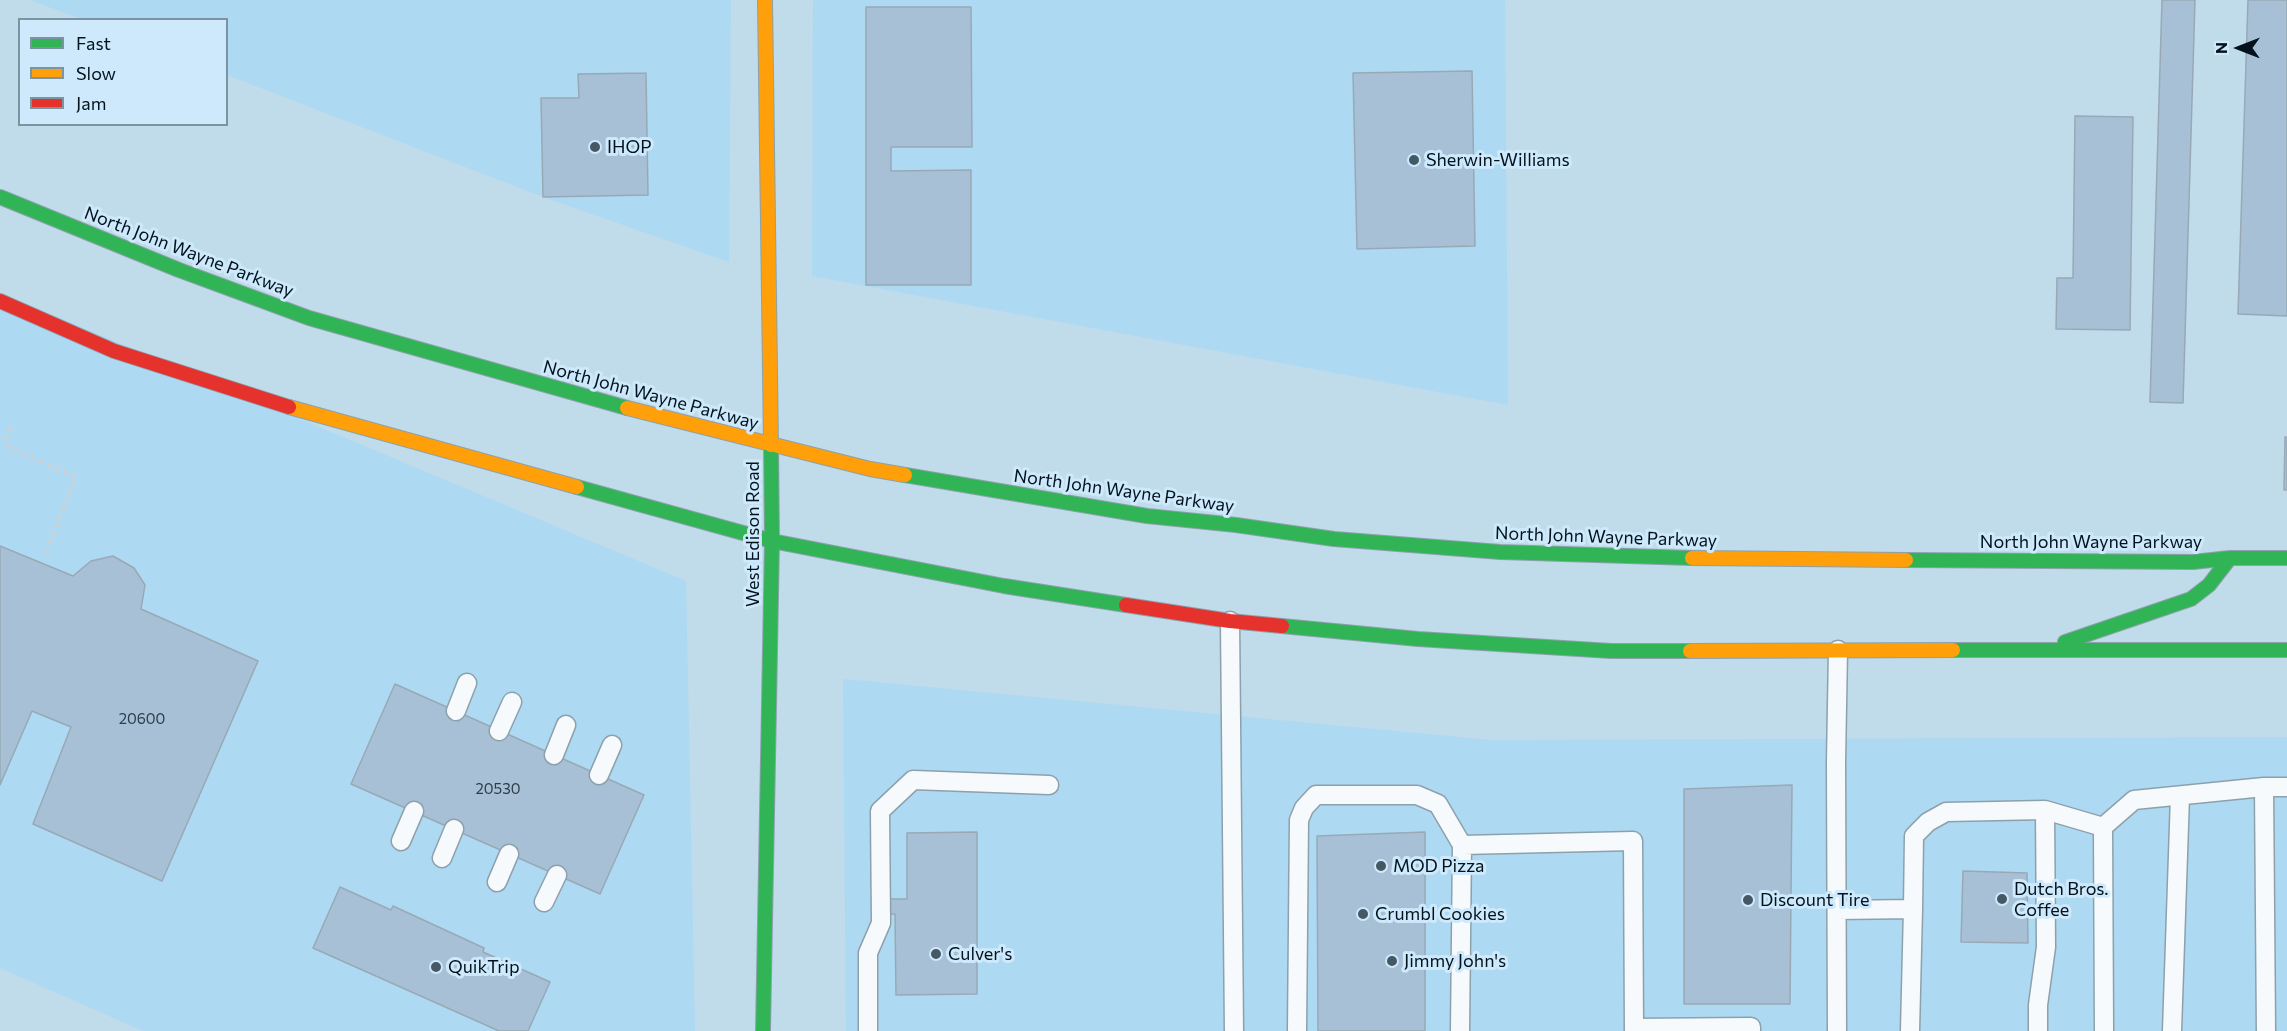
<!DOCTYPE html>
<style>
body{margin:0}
#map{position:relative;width:2287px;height:1031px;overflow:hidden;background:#c0dbea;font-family:Commissioner,sans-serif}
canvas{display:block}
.legend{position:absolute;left:18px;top:18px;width:210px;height:108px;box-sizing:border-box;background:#cde9fb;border:2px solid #7c93a2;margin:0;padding:8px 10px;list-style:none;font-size:18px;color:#03131d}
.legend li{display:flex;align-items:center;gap:12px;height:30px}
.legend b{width:30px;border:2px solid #7c93a2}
.north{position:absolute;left:2209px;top:18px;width:60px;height:60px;-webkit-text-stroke:4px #cde9fb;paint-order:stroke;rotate:270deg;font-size:16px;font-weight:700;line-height:24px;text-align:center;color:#03131d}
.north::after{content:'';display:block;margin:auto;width:21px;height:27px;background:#03131d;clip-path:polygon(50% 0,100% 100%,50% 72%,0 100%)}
</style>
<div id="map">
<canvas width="2287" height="1031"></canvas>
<ul class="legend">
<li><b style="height:8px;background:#30b455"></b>Fast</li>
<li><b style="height:8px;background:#ff9f0a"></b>Slow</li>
<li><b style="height:8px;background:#e5322d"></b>Jam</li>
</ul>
<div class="north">N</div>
</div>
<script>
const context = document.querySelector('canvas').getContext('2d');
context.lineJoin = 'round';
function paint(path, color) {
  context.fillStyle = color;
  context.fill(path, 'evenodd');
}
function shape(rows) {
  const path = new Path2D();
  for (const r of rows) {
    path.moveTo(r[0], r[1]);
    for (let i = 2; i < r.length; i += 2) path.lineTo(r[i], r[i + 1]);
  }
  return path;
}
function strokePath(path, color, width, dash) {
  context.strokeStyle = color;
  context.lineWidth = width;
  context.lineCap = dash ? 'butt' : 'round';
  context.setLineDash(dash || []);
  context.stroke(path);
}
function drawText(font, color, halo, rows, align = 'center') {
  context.font = font + ' Commissioner,sans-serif';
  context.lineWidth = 6;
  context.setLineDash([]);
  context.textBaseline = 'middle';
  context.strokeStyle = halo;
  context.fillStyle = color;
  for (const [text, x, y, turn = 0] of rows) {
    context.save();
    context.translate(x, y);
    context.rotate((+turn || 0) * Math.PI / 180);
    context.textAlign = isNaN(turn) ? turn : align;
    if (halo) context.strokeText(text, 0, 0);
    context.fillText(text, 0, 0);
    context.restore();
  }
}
const built = shape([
 [30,0,731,0,729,262,543,197,227,75,226,20,81,19],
 [813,0,1505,0,1508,405,812,276],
 [0,293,686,581,695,1031,143,1031,0,968],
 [843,679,1491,740,2287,737,2287,1031,846,1031]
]);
const building = shape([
 [2162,0,2195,0,2183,403,2150,402,2162,0],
 [2248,0,2287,0,2287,316,2238,314,2248,0],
 [866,7,971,7,972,147,891,147,891,171,971,170,971,285,866,285,866,7],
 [1472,71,1475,246,1357,249,1353,73,1472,71],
 [646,73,648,195,543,197,541,98,579,98,578,74,646,73],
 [2075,116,2133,117,2130,330,2056,329,2057,278,2073,278,2075,116],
 [2285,437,2287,437,2287,490,2284,490,2285,437],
 [0,546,73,576,91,561,113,556,134,568,145,585,141,609,258,661,162,881,33,824,71,727,32,711,0,785,0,546],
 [395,684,644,795,600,894,351,784,395,684],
 [1792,785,1790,1004,1684,1004,1684,789,1792,785],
 [977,832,977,994,896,995,895,914,887,914,887,899,907,899,907,833,977,832],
 [1425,832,1425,1031,1318,1031,1317,836,1425,832],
 [1963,871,2027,873,2028,943,1961,942,1963,871],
 [340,887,391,910,393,906,484,948,483,952,550,982,528,1031,499,1031,313,948,340,887]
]);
const path = shape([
 [11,428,6,437,7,444,11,449,76,477,44,557]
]);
const lane = shape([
 [1230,621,1234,1031],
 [456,711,467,683],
 [499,731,512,702],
 [554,755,566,725],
 [599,775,612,745],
 [2264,787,2266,1031],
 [2103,827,2104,1031],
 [401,841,414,811],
 [442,858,454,829],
 [497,882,509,854],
 [544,902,557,875],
 [1837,910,1913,909,1914,836,1928,822,1946,812,2045,810,2103,827,2134,800,2264,787,2287,787],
 [1634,1028,1751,1027,1751,1031],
 [868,1031,868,953,881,923,880,811,913,780,1049,785],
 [1297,1031,1299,820,1304,808,1316,795,1417,795,1438,804,1462,845],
 [1460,1031,1462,845,1633,841,1634,1031],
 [1837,1031,1836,762,1838,650],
 [1910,1031,1913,909],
 [2038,1031,2038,1005,2046,947,2045,810],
 [2172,1031,2180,796]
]);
const fast = shape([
 [0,197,179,270,309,318,627,408],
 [905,475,1147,516,1236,525,1334,539,1500,552,1692,558],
 [577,487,772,541,1004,586,1126,605],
 [1906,560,2193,562,2230,558,2287,558],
 [1282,626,1418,639,1611,651,1690,651],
 [2065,642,2191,599,2209,585,2230,558],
 [1953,650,2287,650],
 [763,1031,772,541,771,445]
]);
const slow = shape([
 [765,0,771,445],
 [289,407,577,487],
 [627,408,870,469,905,475],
 [1692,558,1906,560],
 [1690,651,1953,650]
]);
const jam = shape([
 [0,301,114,351,289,407],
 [1126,605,1230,621,1282,626]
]);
const markers = [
 [595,147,6,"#455965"],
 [1414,160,6,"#455965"],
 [1381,866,6,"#455965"],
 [2002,899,6,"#455965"],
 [1748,900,6,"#455965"],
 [1363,914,6,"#455965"],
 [936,954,6,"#455965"],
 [1392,961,6,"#455965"],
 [436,967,6,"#455965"]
];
const numberNames = [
 ["20600",142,719],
 ["20530",498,789]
];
const poiNames = [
 ["IHOP",607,147],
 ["Sherwin-Williams",1426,160],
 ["MOD Pizza",1393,866],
 ["Dutch Bros.",2014,889],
 ["Coffee",2014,910],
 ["Discount Tire",1760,900],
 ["Crumbl Cookies",1375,914],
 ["Culver's",948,954],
 ["Jimmy John's",1404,961],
 ["QuikTrip",448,967]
];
const streetNames = [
 ["North John Wayne Parkway",189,252,21],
 ["North John Wayne Parkway",651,395,15],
 ["North John Wayne Parkway",1124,491,8],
 ["West Edison Road",753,534,-90],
 ["North John Wayne Parkway",1606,537,2],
 ["North John Wayne Parkway",2091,542]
];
paint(built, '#aed9f2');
paint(building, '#a8c0d5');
strokePath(building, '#97a9b7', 1.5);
strokePath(lane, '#8ca1ac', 21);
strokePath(fast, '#8ca1ac', 16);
strokePath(slow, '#8ca1ac', 16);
strokePath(jam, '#8ca1ac', 16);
strokePath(path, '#cad2d8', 4, [4.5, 4.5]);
strokePath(lane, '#f6fafc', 18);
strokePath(fast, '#30b455', 14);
strokePath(slow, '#ff9f0a', 14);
strokePath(jam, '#e5322d', 14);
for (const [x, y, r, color] of markers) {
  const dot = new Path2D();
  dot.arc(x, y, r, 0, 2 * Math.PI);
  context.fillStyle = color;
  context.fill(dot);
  strokePath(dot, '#cde9fb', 2);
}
drawText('15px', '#2c3e4b', null, numberNames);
drawText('18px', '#03131d', '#cde9fb', poiNames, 'left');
drawText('18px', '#03131d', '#cde9fb', streetNames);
</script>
